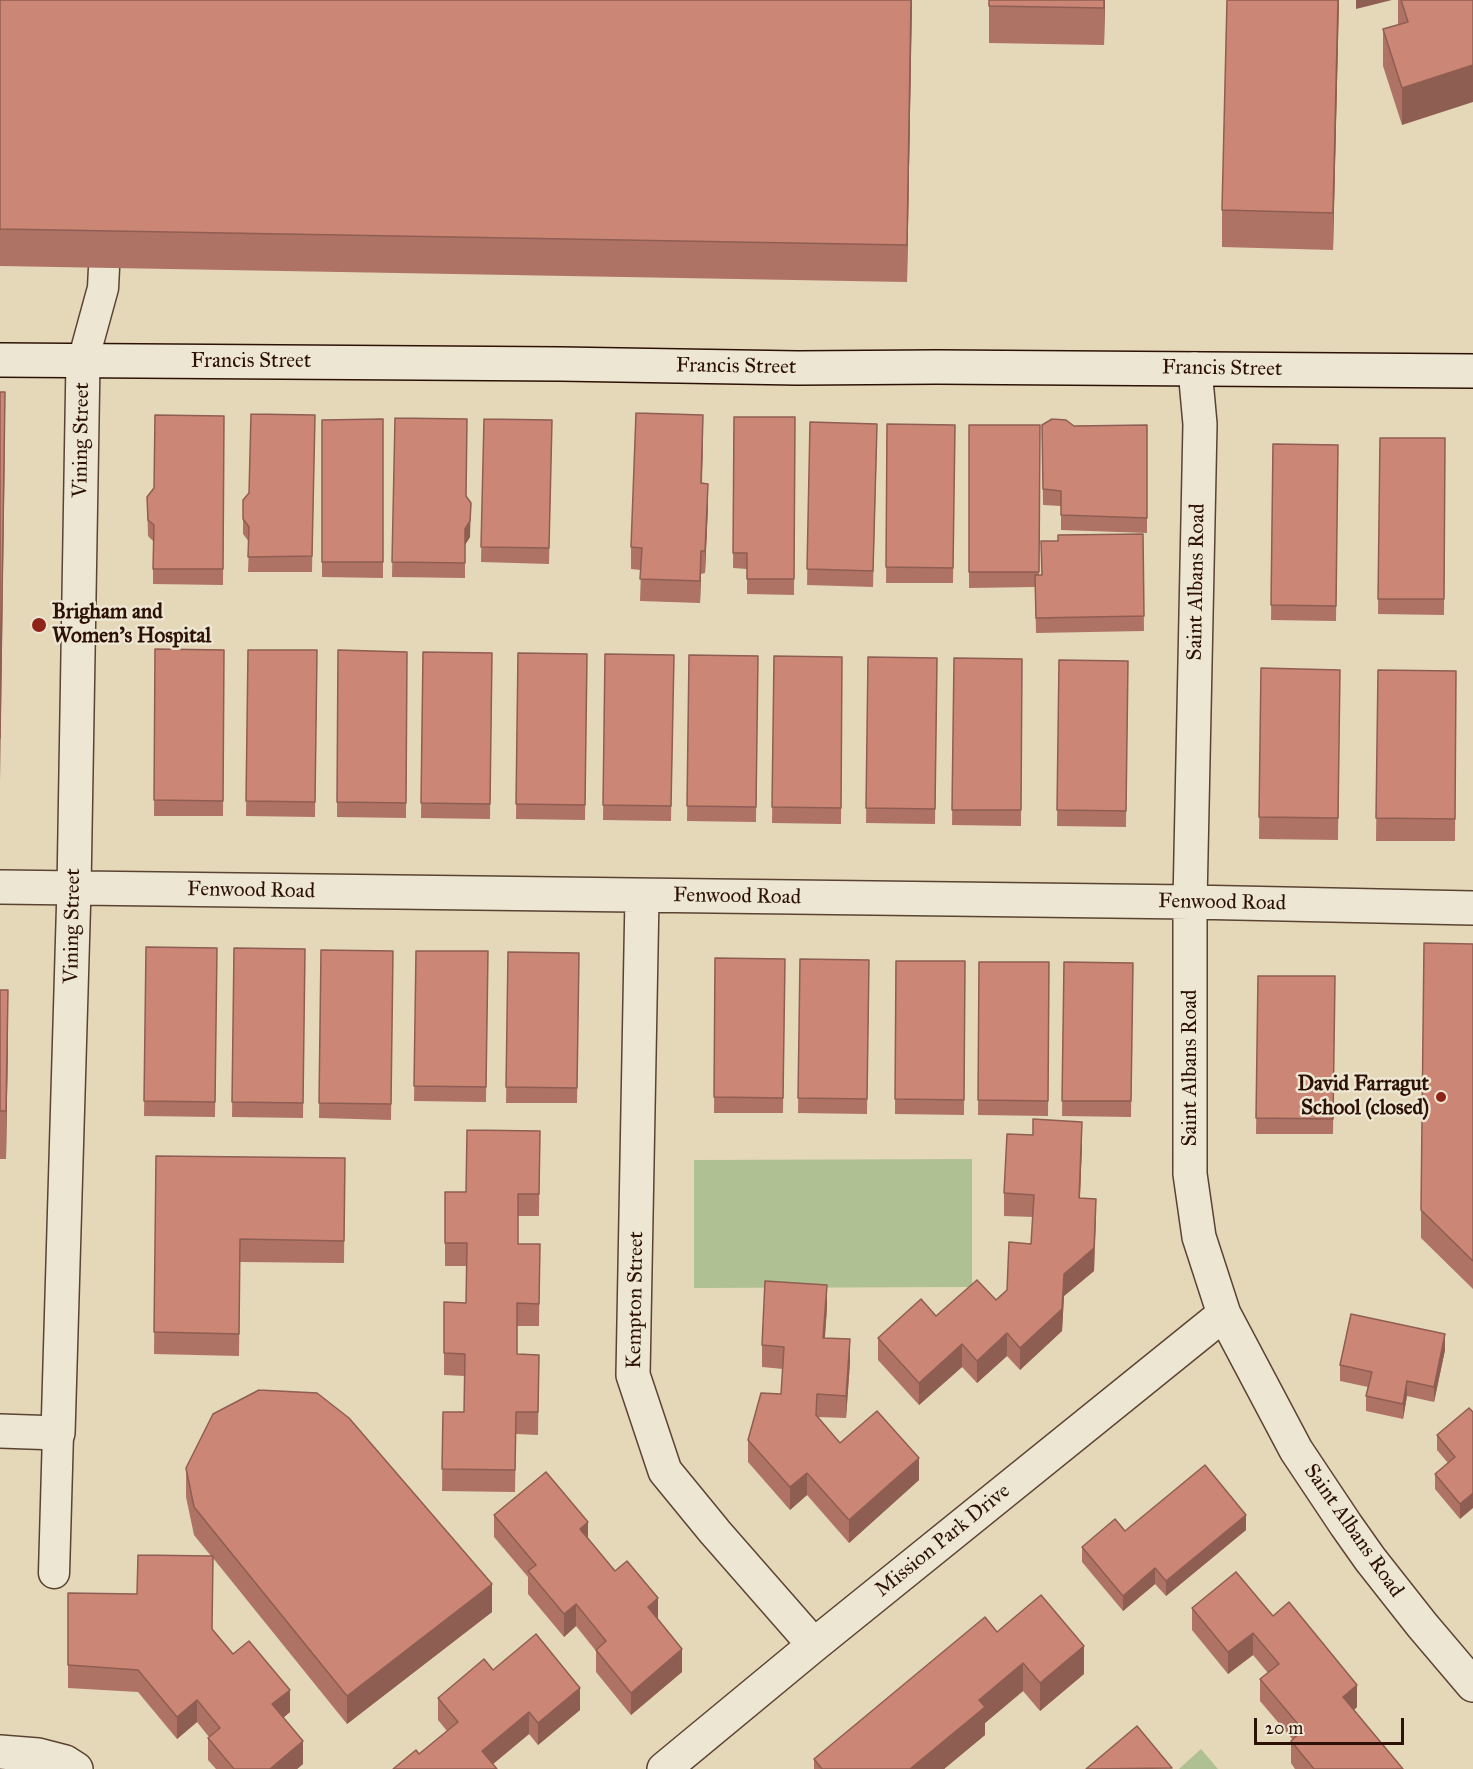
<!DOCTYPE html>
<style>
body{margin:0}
#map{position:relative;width:1473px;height:1769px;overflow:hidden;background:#e4d8b9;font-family:"IM FELL Great Primer",serif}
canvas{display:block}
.scale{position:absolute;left:1254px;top:1718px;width:150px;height:27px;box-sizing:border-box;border:3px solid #2d1105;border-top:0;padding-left:8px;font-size:18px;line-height:21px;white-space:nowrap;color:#2d1105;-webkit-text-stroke:4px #ede6d2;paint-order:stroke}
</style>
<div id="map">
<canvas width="1473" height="1769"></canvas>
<div class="scale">20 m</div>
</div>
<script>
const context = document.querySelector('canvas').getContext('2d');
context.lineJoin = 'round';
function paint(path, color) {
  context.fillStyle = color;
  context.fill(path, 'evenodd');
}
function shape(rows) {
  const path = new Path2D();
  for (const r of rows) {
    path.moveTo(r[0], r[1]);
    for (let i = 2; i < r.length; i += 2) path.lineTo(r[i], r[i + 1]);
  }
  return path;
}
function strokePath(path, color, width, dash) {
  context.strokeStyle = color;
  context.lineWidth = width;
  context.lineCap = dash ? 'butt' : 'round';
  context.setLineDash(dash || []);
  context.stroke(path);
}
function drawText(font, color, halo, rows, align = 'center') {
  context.font = font + ' "IM FELL Great Primer",serif';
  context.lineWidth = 5;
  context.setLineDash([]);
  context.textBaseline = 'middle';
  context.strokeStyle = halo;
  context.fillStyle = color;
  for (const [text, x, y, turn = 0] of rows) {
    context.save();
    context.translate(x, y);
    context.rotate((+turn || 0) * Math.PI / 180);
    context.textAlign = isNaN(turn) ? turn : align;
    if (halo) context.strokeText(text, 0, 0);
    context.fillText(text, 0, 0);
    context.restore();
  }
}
const green = shape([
 [972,1159,972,1287,694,1288,694,1160],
 [1201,1749,1218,1769,1179,1769]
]);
const lane = shape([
 [83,361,103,288,104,268],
 [54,1573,58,1433]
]);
const street = shape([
 [1195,369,1200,424,1190,902,1190,1174,1199,1237,1224,1314,1296,1450,1346,1525,1370,1559,1422,1625,1473,1685],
 [0,887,1190,902,1473,908],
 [642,896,633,1375,665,1471,715,1532,814,1645],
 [0,1431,58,1433,74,889,83,361],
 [0,1752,38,1755,65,1762,76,1769],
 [664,1769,814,1645,1224,1314]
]);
const secondary = shape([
 [0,360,560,364,798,368,937,367,1473,371]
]);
const wall = shape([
 [0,0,912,0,907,282,0,266],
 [989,0,1105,0,1104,45,989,43],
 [1339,0,1333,250,1222,247,1222,210],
 [1398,0,1473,0,1402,125,1383,66,1383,29,1398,25],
 [315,415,312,572,248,572,249,542,243,534,243,500],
 [224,416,223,585,153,584,153,541,148,536,147,497],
 [734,417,795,417,794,595,747,594,747,569,733,568],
 [395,418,466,496,470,537,465,545,465,578,392,577],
 [383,419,383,578,322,577,322,420],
 [484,419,552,420,549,564,481,562],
 [810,422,877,439,873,587,807,585],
 [887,424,955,425,953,583,886,583],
 [969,425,1040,425,1039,575,1041,575,1058,541,1143,534,1144,631,1036,633,1035,587,969,588],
 [1042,425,1074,426,1147,425,1147,533,1061,530,1061,506,1043,505],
 [703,437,702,483,708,506,705,573,701,574,700,603,640,601,641,570,631,569,631,547],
 [1380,438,1445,438,1444,615,1378,614],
 [1273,444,1338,445,1336,621,1271,620],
 [155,649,224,650,223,816,154,816],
 [248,650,317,650,315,817,246,816],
 [338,650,407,652,406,818,337,817],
 [423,652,492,653,490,819,421,818],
 [518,653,587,654,585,820,516,819],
 [605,654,674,655,671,821,603,820],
 [689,655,758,656,756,822,687,821],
 [774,656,842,657,841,824,772,823],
 [868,657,937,658,935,824,866,823],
 [954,658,1022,659,1021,826,952,825],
 [1059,660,1128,661,1126,827,1057,826],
 [1261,668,1340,670,1338,840,1259,839],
 [1378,670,1456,671,1455,841,1376,841],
 [1473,944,1473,1289,1421,1238,1421,1210],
 [146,947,217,948,215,1117,144,1116],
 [234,948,305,949,303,1118,232,1117],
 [321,950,393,951,391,1120,319,1118],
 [416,951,488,951,486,1102,414,1101],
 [508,952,579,953,577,1103,506,1103],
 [715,958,785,959,783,1113,714,1113],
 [800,959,869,960,867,1114,798,1113],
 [896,961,965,961,964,1115,895,1114],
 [979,962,1049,962,1048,1116,978,1115],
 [1064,962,1133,963,1131,1117,1062,1116],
 [1258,976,1335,976,1333,1134,1256,1134],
 [0,990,8,1037,6,1159,0,1159],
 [540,1131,539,1216,518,1216,518,1244,540,1244,539,1326,517,1326,517,1354,539,1355,538,1435,516,1434,515,1492,442,1491,443,1412,464,1412,465,1376,444,1375,444,1302,466,1303,466,1266,445,1266,445,1192,466,1192],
 [1082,1144,1080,1198,1096,1221,1094,1271,1064,1296,1062,1331,1020,1370,1007,1356,977,1383,962,1367,919,1405,878,1360,878,1338,936,1316,996,1300,1007,1290,1031,1244,1033,1217,1004,1216,1004,1193],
 [156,1156,345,1158,344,1263,240,1262,239,1356,154,1354],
 [827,1307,825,1338,850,1362,846,1418,818,1417,840,1443,919,1480,849,1543,807,1495,790,1510,748,1462,748,1440,781,1394,783,1369,762,1367,762,1345],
 [1445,1350,1434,1402,1407,1396,1403,1419,1366,1411,1366,1396,1368,1387,1340,1381,1340,1365],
 [1469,1408,1460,1519,1435,1489,1435,1474,1448,1463,1437,1450,1437,1435],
 [186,1468,492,1612,347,1724,213,1558,212,1629,233,1654,290,1712,283,1718,303,1764,297,1769,216,1769,208,1760,208,1738,209,1737,197,1722,177,1739,138,1692,68,1688,68,1593,137,1594,211,1556,194,1535,186,1497],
 [494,1515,588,1538,615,1571,658,1620,682,1672,631,1715,596,1672,596,1651,576,1626,564,1637,528,1594,528,1577,494,1537],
 [1246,1530,1166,1596,1155,1584,1123,1611,1082,1562,1082,1547,1125,1531],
 [1192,1608,1273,1616,1357,1707,1354,1710,1403,1769,1295,1769,1291,1763,1291,1741,1293,1740,1260,1701,1260,1679,1268,1673,1253,1655,1228,1674,1192,1630],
 [997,1632,1084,1674,1040,1711,1023,1691,985,1723,985,1735,944,1769,814,1769,814,1759],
 [493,1670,580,1710,538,1745,529,1734,493,1764,419,1754,447,1731,438,1720,438,1698]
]);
const shadedWall = shape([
 [911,0,912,0,907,282,907,245],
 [1104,0,1105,0,1104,45],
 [1338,0,1339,0,1333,250,1333,213],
 [1356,0,1392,0,1356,9],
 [1473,65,1473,102,1402,125,1402,88],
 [5,392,5,436,0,782,0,738],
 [703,415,703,437,701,505,701,483],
 [708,484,708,506,705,573,705,551],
 [471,503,470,537,465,545,465,529],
 [701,551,701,574,700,603,700,581],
 [8,990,8,1037,6,1159,6,1111],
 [1082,1122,1082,1144,1079,1221,1079,1198],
 [1096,1199,1094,1271,1064,1296,1062,1331,1020,1370,1020,1348,1064,1274],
 [827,1285,827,1307,823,1360,823,1338],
 [1007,1333,1007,1356,977,1383,977,1361],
 [1445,1334,1445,1350,1434,1402,1434,1387],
 [850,1339,850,1362,846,1418,846,1396],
 [962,1344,962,1367,919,1405,919,1383],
 [1407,1381,1407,1396,1403,1419,1403,1404],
 [919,1458,919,1480,849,1543,849,1520],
 [807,1473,807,1495,790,1510,790,1487],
 [1473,1493,1473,1508,1460,1519,1460,1504],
 [1246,1515,1246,1530,1166,1596,1166,1581],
 [588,1522,588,1545,580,1529],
 [1155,1568,1155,1584,1123,1611,1123,1596],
 [492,1584,492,1612,347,1724,347,1696],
 [658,1598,658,1620,648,1607],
 [576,1604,576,1626,564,1637,564,1614],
 [1253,1633,1253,1655,1228,1674,1228,1652],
 [1084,1646,1084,1674,1040,1711,1040,1683],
 [682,1649,682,1672,631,1715,631,1693],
 [1023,1663,1023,1691,985,1723,985,1735,944,1769,910,1769,979,1700],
 [1357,1685,1357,1707,1343,1719,1343,1697],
 [580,1688,580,1710,538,1745,538,1723],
 [290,1690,290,1712,272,1727,272,1704],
 [197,1700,197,1722,177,1739,177,1717],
 [529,1712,529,1734,487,1769,482,1751],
 [303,1741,303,1764,297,1769,270,1769]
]);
const building = shape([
 [0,0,911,0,907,245,0,229,0,0],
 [989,0,1104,0,1104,8,989,6,989,0],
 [1227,0,1338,0,1333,213,1222,210,1227,0],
 [1401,0,1473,0,1473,65,1402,88,1383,29,1408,22,1401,0],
 [0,392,5,392,0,738,0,392],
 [636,413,703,415,701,483,708,484,705,551,701,551,700,581,640,579,642,548,631,547,636,413],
 [251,414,315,415,312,556,248,557,249,527,243,519,243,500,249,493,251,414],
 [155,415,224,416,223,569,153,569,154,525,148,520,147,497,154,488,155,415],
 [734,417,795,417,794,579,747,579,747,553,733,553,734,417],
 [395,418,467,419,466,496,471,503,470,521,465,529,465,563,392,562,395,418],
 [383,419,383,562,322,562,322,420,383,419],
 [484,419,552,420,549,548,481,547,484,419],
 [1052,419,1066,420,1074,426,1147,425,1147,518,1061,515,1061,491,1043,489,1042,425,1052,419],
 [810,422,877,424,873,571,807,569,810,422],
 [887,424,955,425,953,568,886,567,887,424],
 [969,425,1040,425,1039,572,969,572,969,425],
 [1380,438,1445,438,1444,599,1378,599,1380,438],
 [1273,444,1338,445,1336,606,1271,605,1273,444],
 [1143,534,1144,616,1036,618,1035,575,1042,575,1041,541,1058,541,1058,535,1143,534],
 [155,649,224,650,223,801,154,800,155,649],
 [248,650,317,650,315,802,246,801,248,650],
 [338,650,407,652,406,803,337,802,338,650],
 [423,652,492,653,490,804,421,803,423,652],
 [518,653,587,654,585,805,516,804,518,653],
 [605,654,674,655,671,806,603,805,605,654],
 [689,655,758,656,756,807,687,806,689,655],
 [774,656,842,657,841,808,772,807,774,656],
 [868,657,937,658,935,809,866,808,868,657],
 [954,658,1022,659,1021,810,952,810,954,658],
 [1059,660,1128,661,1126,811,1057,810,1059,660],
 [1261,668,1340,670,1338,818,1259,817,1261,668],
 [1378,670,1456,671,1455,819,1376,818,1378,670],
 [1424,943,1473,944,1473,1261,1421,1210,1424,943],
 [146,947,217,948,215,1102,144,1101,146,947],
 [234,948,305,949,303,1103,232,1102,234,948],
 [321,950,393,951,391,1104,319,1103,321,950],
 [416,951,488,951,486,1087,414,1086,416,951],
 [508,952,579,953,577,1088,506,1087,508,952],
 [715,958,785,959,783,1098,714,1097,715,958],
 [800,959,869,960,867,1099,798,1098,800,959],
 [896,961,965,961,964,1100,895,1099,896,961],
 [979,962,1049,962,1048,1101,978,1100,979,962],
 [1064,962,1133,963,1131,1101,1062,1101,1064,962],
 [1258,976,1335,976,1333,1119,1256,1118,1258,976],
 [0,990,8,990,6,1111,0,1111,0,990],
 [1033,1119,1082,1122,1079,1198,1096,1199,1094,1248,1064,1274,1062,1309,1020,1348,1007,1333,977,1361,962,1344,919,1383,878,1338,921,1299,936,1316,977,1280,996,1300,1007,1290,1009,1242,1031,1244,1034,1195,1004,1193,1007,1134,1033,1135,1033,1119],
 [467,1130,540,1131,539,1194,518,1194,518,1244,540,1244,539,1304,517,1303,517,1354,539,1355,538,1412,516,1412,515,1470,442,1469,443,1412,464,1412,465,1354,444,1353,444,1302,466,1303,467,1243,445,1243,445,1192,466,1192,467,1130],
 [156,1156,345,1158,344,1241,240,1239,239,1334,154,1332,156,1156],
 [765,1281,827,1285,823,1338,850,1339,846,1396,817,1394,816,1415,840,1443,877,1411,919,1458,849,1520,807,1473,790,1487,748,1440,761,1393,781,1394,784,1347,762,1345,765,1281],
 [1351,1314,1445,1334,1434,1387,1407,1381,1403,1404,1366,1396,1372,1372,1340,1365,1351,1314],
 [259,1390,317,1393,349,1418,492,1584,347,1696,194,1507,186,1468,213,1414,259,1390],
 [1469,1408,1473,1412,1473,1493,1460,1504,1435,1474,1455,1457,1437,1435,1469,1408],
 [1205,1465,1246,1515,1166,1581,1155,1568,1123,1596,1082,1547,1115,1519,1125,1531,1205,1465],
 [546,1472,588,1522,580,1529,615,1571,627,1561,658,1598,648,1607,682,1649,631,1693,596,1650,606,1641,576,1604,564,1614,528,1571,536,1565,494,1515,546,1472],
 [138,1555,213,1556,212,1629,233,1654,249,1641,290,1690,272,1704,303,1741,270,1769,234,1769,208,1738,220,1728,197,1700,177,1717,138,1670,68,1665,68,1593,137,1594,138,1555],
 [1236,1572,1273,1616,1289,1602,1357,1685,1343,1697,1403,1769,1314,1769,1291,1741,1303,1730,1260,1679,1279,1664,1253,1633,1228,1652,1192,1608,1236,1572],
 [1041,1595,1084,1646,1040,1683,1023,1663,979,1700,985,1707,910,1769,822,1769,814,1759,985,1617,997,1632,1041,1595],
 [536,1634,580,1688,538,1723,529,1712,482,1751,497,1769,393,1769,416,1750,419,1754,458,1722,438,1698,484,1659,493,1670,536,1634],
 [1137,1726,1172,1768,1086,1769,1137,1726]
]);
const markers = [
 [39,625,8,"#8f2418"],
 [1441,1097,6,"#8f2418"]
];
const streetNames = [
 ["Francis Street",251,362],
 ["Francis Street",736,367,1],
 ["Francis Street",1222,369,1],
 ["Vining Street",82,440,-89],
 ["Saint Albans Road",1197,582,-89],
 ["Fenwood Road",251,891,1],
 ["Fenwood Road",737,897,1],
 ["Fenwood Road",1222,903,1],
 ["Vining Street",73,926,-89],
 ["Saint Albans Road",1191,1068,-90],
 ["Kempton Street",636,1300,-89],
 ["Saint Albans Road",1353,1531,55],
 ["Mission Park Drive",943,1541,-39]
];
const poiNames = [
 ["Brigham and",52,613],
 ["Women's Hospital",52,637],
 ["David Farragut",1429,1085,"right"],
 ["School (closed)",1429,1109,"right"]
];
paint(green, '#afc093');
strokePath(lane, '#5b4332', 33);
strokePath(street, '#5b4332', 36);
strokePath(secondary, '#2d1105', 36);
strokePath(lane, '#ede6d2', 30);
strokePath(street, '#ede6d2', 33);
strokePath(secondary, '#ede6d2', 33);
paint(wall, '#af7365');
paint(shadedWall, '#8f5e52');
paint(building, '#cc8675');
strokePath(building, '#8f5e52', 1.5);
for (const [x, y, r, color] of markers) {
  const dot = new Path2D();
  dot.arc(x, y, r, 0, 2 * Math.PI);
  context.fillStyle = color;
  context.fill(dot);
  strokePath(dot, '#ede6d2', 2);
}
drawText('21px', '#2d1105', '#ede6d2', streetNames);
drawText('bold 21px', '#2d1105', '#ede6d2', poiNames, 'left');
</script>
